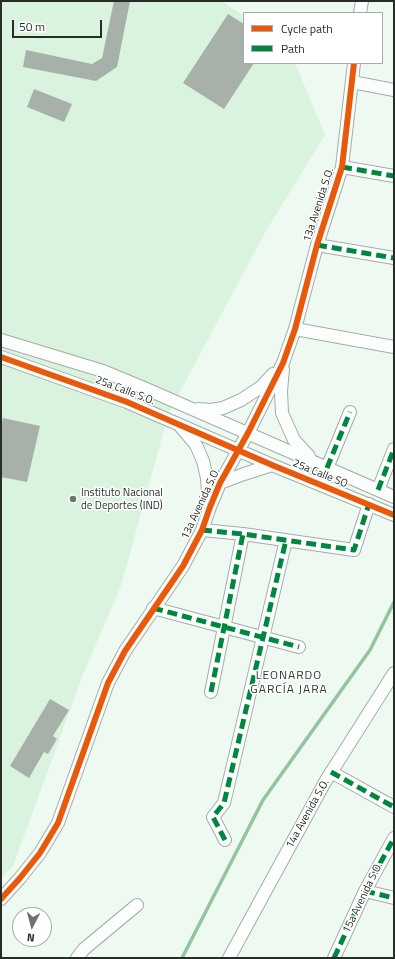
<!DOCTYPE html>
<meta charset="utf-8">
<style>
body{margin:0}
#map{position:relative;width:395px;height:959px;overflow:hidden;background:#eefaf1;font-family:"Titillium Web",sans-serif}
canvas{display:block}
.frame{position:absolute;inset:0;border:2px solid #262d27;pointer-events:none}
.legend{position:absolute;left:243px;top:12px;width:140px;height:52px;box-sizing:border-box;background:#fff;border:1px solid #a8aba9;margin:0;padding:5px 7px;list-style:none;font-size:12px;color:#262d27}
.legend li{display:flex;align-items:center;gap:8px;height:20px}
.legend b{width:20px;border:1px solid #a8aba9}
.north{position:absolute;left:12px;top:907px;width:40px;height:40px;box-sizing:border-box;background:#fff;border:1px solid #a8aba9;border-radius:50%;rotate:186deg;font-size:11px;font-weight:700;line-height:16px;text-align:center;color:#262d27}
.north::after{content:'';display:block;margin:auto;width:14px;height:18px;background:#6c756e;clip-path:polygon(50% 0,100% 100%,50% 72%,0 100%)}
.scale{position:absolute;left:12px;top:20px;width:90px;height:18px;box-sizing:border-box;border:2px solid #262d27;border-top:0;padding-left:5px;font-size:12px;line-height:14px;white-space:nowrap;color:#262d27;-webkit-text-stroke:3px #fff;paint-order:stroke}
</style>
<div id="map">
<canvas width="395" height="959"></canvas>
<div class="frame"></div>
<ul class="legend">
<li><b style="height:5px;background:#e8590c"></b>Cycle path</li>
<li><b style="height:5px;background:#00873e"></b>Path</li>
</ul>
<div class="north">N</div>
<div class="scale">50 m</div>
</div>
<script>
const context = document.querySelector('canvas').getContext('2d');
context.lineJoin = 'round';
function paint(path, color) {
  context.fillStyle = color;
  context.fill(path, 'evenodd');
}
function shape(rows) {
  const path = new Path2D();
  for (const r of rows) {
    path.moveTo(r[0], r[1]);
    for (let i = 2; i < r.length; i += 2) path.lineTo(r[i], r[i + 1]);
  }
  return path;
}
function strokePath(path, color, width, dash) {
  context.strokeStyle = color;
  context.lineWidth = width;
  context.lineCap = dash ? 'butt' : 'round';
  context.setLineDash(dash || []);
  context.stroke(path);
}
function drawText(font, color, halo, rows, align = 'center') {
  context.font = font + ' "Titillium Web",sans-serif';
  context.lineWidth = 3;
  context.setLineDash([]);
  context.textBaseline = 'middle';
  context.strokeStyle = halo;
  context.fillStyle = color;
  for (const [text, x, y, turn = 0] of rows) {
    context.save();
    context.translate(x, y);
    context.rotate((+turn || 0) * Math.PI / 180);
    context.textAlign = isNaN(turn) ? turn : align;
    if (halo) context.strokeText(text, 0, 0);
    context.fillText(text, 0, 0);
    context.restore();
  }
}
const green = shape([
 [1,1,222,1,244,16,244,63,295,63,325,135,266,231,169,412,121,586,84,672,13,866,1,878]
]);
const stream = shape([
 [182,958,263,800,370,650,394,602]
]);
const building = shape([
 [114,1,130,1,117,67,96,81,23,67,26,50,92,64,102,58],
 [228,14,244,24,244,63,254,63,224,109,183,83],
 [34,89,72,104,64,122,27,107],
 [3,418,40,426,27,482,1,477,1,426],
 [50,699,69,710,53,736,57,739,48,754,44,752,29,778,10,766]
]);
const minor = shape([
 [360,13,362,1],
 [352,82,394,90],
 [342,167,394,176],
 [317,245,394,258],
 [295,329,394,347],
 [1,340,103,371,144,388,394,497],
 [1,357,127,402,272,465,394,515],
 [283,369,281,391,282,413,294,440,309,456],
 [198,409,211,410,223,408,241,400,261,387,273,374],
 [180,426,196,445,203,461,207,478,209,506],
 [327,468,350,412],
 [220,483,244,474,272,465],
 [378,490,394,449],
 [202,530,243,534,354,550,369,504],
 [153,608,299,647],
 [211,692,243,534],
 [331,772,394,807],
 [225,840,213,817,224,803,286,540],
 [365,891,394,898],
 [1,899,20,878,40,853,58,823,108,683,125,651,183,566,202,530,210,507,220,483,248,433,283,363,295,329,317,245,342,167,354,63],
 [77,958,84,949,137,905],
 [229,958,325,782,394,673],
 [334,958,365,891,394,838]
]);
const quiet = shape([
 [342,167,394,176],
 [317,245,394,258],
 [327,468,350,412],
 [378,490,394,449],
 [202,530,243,534,354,550,369,504],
 [153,608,299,647],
 [211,692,243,534],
 [331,772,394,807],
 [225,840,213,817,224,803,286,540],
 [365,891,394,898],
 [334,958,365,891,394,838]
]);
const cycleway = shape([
 [1,357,127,402,272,465,394,515],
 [1,899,20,878,40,853,58,823,108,683,125,651,183,566,202,530,210,507,220,483,248,433,283,363,295,329,317,245,342,167,354,63]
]);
const markers = [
 [73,499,4,"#6c756e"]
];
const streetNames = [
 ["13a Avenida S.O.",319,205,-72],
 ["25a Calle S.O.",125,391,21],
 ["25a Calle SO",320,474,22],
 ["13a Avenida S.O.",201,504,-65],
 ["14a Avenida S.O.",308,814,-61],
 ["15a Avenida S.O.",363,898,-64]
];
const poiNames = [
 ["Instituto Nacional",81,493],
 ["de Deportes (IND)",81,506]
];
const neighbourhoodNames = [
 ["LEONARDO",289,676],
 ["GARCÍA JARA",289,690]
];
paint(green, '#d9f3de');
strokePath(stream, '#94c39f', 3.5);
paint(building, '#a8b0aa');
strokePath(minor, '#a4aca6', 14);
strokePath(minor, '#fcfefd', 12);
strokePath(quiet, '#00873e', 5, [10, 5]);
strokePath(cycleway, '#e8590c', 6);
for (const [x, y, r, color] of markers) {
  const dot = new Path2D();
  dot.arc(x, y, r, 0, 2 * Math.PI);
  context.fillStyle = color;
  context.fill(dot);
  strokePath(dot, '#fff', 1.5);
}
drawText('11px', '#262d27', '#fff', streetNames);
drawText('11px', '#262d27', '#fff', poiNames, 'left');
context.letterSpacing = '1px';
drawText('12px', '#2c3c2f', '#fff', neighbourhoodNames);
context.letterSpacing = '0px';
</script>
